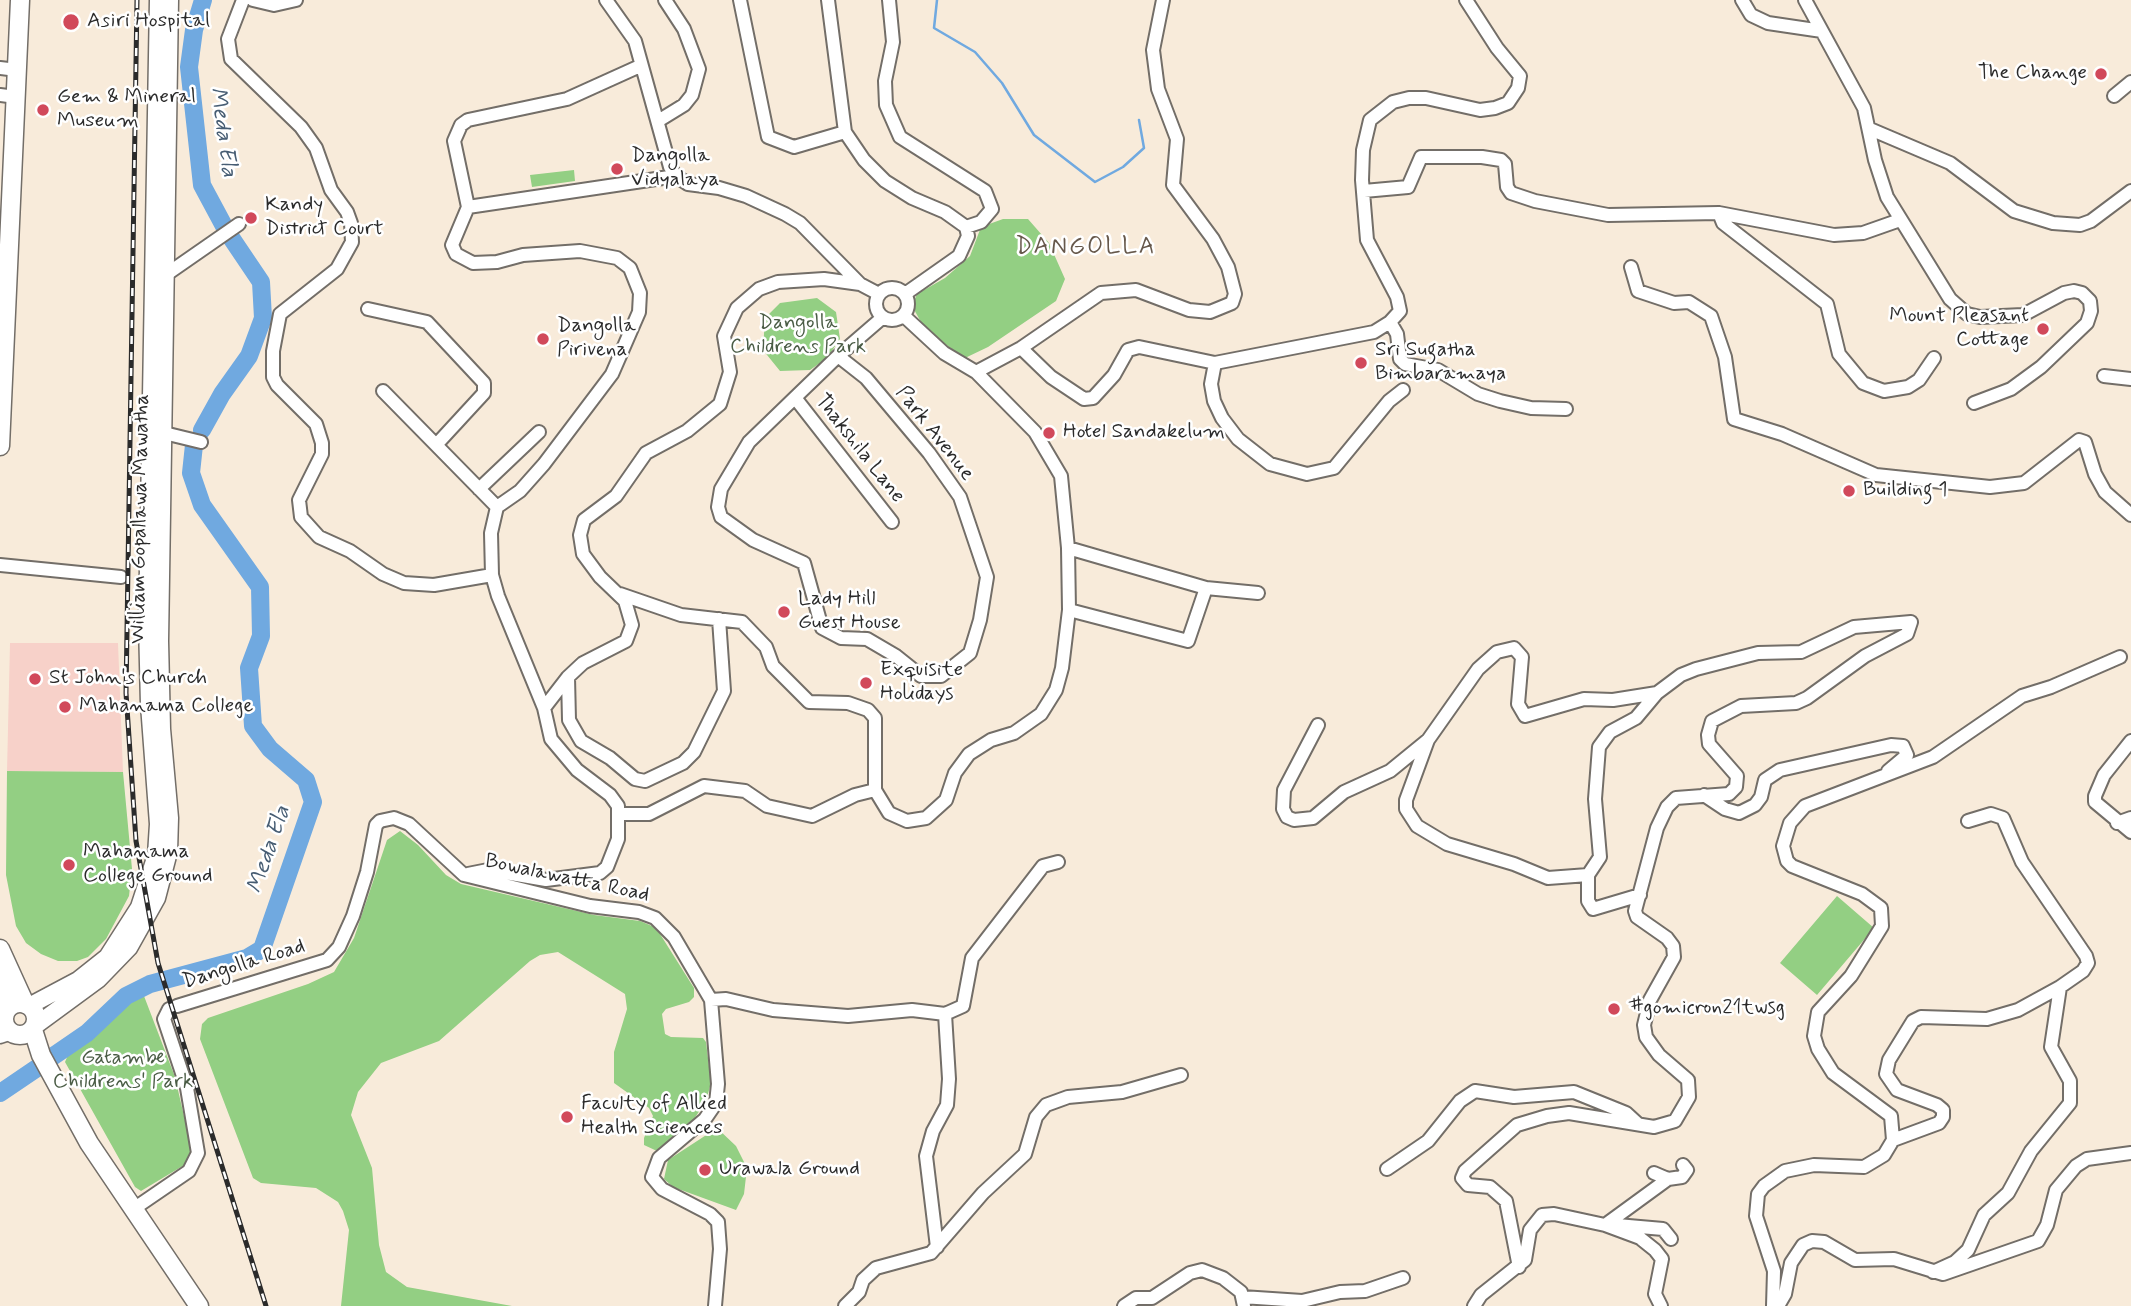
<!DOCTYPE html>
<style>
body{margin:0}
canvas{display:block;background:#f8ebda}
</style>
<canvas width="2131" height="1306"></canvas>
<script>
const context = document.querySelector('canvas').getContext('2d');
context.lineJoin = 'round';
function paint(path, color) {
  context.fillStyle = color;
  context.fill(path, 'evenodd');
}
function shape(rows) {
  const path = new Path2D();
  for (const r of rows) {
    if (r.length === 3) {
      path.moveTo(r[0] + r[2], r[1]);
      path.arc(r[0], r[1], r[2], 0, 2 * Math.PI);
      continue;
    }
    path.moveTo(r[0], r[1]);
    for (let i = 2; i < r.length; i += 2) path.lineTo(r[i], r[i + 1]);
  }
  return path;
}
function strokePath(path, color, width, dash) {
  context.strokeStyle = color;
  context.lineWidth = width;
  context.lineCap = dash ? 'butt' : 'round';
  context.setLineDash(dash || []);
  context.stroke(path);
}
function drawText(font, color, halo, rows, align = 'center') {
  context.font = font + ' Mynerve,sans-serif';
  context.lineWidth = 5;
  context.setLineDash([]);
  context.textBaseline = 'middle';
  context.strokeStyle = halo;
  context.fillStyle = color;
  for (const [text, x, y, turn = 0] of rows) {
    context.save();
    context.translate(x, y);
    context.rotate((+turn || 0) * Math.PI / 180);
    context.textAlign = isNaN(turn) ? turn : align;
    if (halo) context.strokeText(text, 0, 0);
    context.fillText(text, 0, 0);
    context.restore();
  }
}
const built = shape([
 [10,643,118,643,123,772,7,771]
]);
const green = shape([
 [574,170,575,181,532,187,530,175],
 [1003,219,1028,219,1049,243,1065,279,1056,301,988,347,965,358,935,337,921,322,912,306,917,294,945,278,970,256,981,227],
 [817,298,836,312,840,339,827,358,810,370,780,371,763,350,765,318,780,303],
 [7,771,123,772,132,869,129,896,106,939,88,957,77,961,58,961,41,954,26,943,16,926,6,875],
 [400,831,418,845,446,875,461,884,594,915,640,921,652,926,660,934,694,988,694,997,689,1002,666,1009,662,1014,665,1034,671,1037,703,1038,706,1042,711,1083,706,1101,694,1119,657,1151,644,1145,644,1138,653,1116,649,1108,614,1083,614,1052,627,1009,625,994,558,952,540,955,530,961,439,1041,381,1063,358,1092,351,1115,372,1168,379,1245,386,1272,407,1287,512,1306,341,1306,349,1230,343,1211,338,1202,316,1188,261,1183,253,1178,200,1039,202,1024,208,1018,308,984,334,972,354,938,387,840],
 [1837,896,1874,928,1817,995,1780,963],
 [135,995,144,996,175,1077,192,1151,191,1161,141,1191,135,1187,65,1062,68,1055],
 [717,1128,736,1146,747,1168,744,1194,736,1210,673,1187,664,1179,668,1160]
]);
const stream = shape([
 [937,0,934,28,975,52,1002,83,1034,135,1095,182,1123,167,1144,148,1139,120]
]);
const river = shape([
 [203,0,194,30,189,67,202,185,224,226],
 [202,430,222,394,249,356,263,318,261,282,232,239],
 [52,1057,87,1033,126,996,150,984,247,958,262,949,313,802,306,780,270,749,253,726,249,668,261,636,260,587,202,505,191,473,194,445],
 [0,1093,37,1068]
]);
const minor = shape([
 [243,0,228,39,231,59,301,127,316,148,331,190,347,212,351,223,352,242,337,269,280,314,273,351,273,377,277,385,316,424,322,443,322,454,299,500,301,517,319,537,350,551,383,574,404,583,434,585,492,575],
 [253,0,274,5,296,0],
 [606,0,635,41,670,167,676,176,688,184,719,188,746,196,785,214,800,223,860,284,879,294],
 [740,0,768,137,794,147,845,132],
 [828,0,845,132,864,160,885,181,912,198,945,212,966,227,968,236,959,256,905,294],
 [889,0,893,42,885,81,886,105,900,137,985,191,992,209,981,222,966,227],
 [1742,0,1751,15,1768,23,1822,31],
 [1805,0,1864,108,1875,160,1887,197,1950,299,1967,314,1980,317,2023,315,2064,293,2074,291,2082,293,2090,301,2091,311,2087,323,2041,367,2011,389,1974,403],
 [0,68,17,70],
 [0,95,16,97],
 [2114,96,2131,82],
 [658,121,684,105,692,95,699,69,684,29,665,0],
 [1870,129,1950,163,2014,211,2053,223,2080,225,2091,221,2131,191],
 [1364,191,1408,187,1421,157,1482,157,1501,160,1505,164,1507,187,1511,193,1535,201,1608,215,1719,213,1834,235,1863,233,1900,220],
 [468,207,454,141,461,125,468,120,567,99,640,66],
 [468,207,676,176],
 [1719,213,1723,223,1827,304,1839,354,1863,383,1884,391,1908,387,1919,380,1934,358],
 [1631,267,1638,291,1674,303,1689,302,1711,316,1725,357,1734,419,1782,434,1876,475,1990,487,2024,483,2079,440,2085,442,2095,474,2105,492,2131,515],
 [167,274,239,224],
 [892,304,16],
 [368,309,427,322,484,383,484,393,437,444],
 [1390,322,1397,334,1400,359,1405,364,1438,370,1478,394,1500,401,1531,408,1566,409],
 [1021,348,1051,377,1084,399,1093,398,1114,375,1128,350,1139,347,1215,363,1374,332,1390,322,1400,311,1397,297,1367,240,1362,180,1363,150,1370,120,1393,102,1409,98,1426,98,1480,110,1495,108,1508,103,1518,88,1520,76,1497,48,1466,0],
 [838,356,866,378,929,453,960,497,987,577,980,620,970,653,941,676,921,676,896,656,867,639,841,638,822,628,804,563,753,540,721,517,718,507,721,489,749,442,838,356,882,318],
 [1215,363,1211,384,1214,401,1222,418,1238,439,1270,464,1307,474,1334,468,1389,401,1403,390],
 [976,372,1021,348,1101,293,1136,290,1189,310,1210,312,1232,303,1235,294,1228,267,1213,239,1173,185,1177,139,1158,89,1153,50,1163,0],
 [2104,376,2131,379],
 [383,391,497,507],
 [796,399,892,522],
 [164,433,201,442],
 [479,489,539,432],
 [1068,548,1206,588,1258,593],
 [0,565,121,577],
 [620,594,681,615,742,622,766,647,773,666,809,702,848,703,868,710,875,718,875,790],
 [1069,610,1188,641,1206,588],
 [568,677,569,720,581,741,610,758,635,779,645,781,683,763,694,752,724,691,719,619],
 [544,708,568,677,583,663,626,641,632,625,625,601,600,577,583,554,580,535,584,520,616,496,646,453,687,431,720,404,730,372,724,336,737,308,759,289,778,282,824,279,860,284],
 [1318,725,1284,790,1283,809,1287,817,1294,820,1313,818,1344,792,1390,771,1428,740],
 [2131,741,2104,775,2095,796,2095,802,2131,832],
 [1704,795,1725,809,1739,813,1755,805,1761,797,1765,780,1780,770,1891,745,1903,746,1907,755,1888,771],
 [618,814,649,814,704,786,745,791,767,806,812,816,855,795,875,790,889,813,907,821,926,818,946,800,955,773,969,754,991,740,1014,733,1041,714,1056,690,1062,668,1069,610,1068,548,1061,476,1035,432,976,372,944,353,904,316],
 [1968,821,1991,814,2003,818,2022,862,2086,956,2088,963,2083,971,2060,987],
 [2117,823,2131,818],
 [468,874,488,870,546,880,600,873,607,867,618,839,618,806,610,795,577,770,551,739,544,708,498,596,492,575,491,533,497,507,520,491,544,464,612,374,639,312,640,293,630,268,617,258,580,251,523,255,497,262,473,263,456,254,452,245,468,207],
 [1588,875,1588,901,1593,909,1640,895],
 [711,1000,726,999,773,1010,848,1016,912,1010,945,1014,963,1006,972,958,1043,866,1058,862],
 [177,1006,327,960,339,947,353,916,367,872,376,825,380,821,394,818,409,824,464,875,590,906,639,912,655,918,674,937,711,1000,718,1084,716,1103,705,1119,659,1158,652,1177,662,1189,710,1214,718,1222,720,1249,715,1306],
 [1893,1140,1939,1123,1943,1117,1943,1110,1937,1105,1897,1090,1886,1074,1889,1060,1913,1021,1921,1017,1987,1019,2018,1010,2060,987,2051,1047,2070,1081,2070,1103,2031,1151,2008,1193,1984,1215,1968,1250,1955,1262,1933,1272],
 [1387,1169,1428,1141,1460,1101,1475,1091,1514,1097,1574,1092,1626,1113,1638,1124],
 [1668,1179,1682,1177,1687,1170,1683,1165],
 [132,1210,189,1171,198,1153,187,1088,164,1019,169,1009],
 [1605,1225,1668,1179,1654,1173],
 [1617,1225,1663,1229,1671,1239],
 [937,1247,926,1156,933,1131,947,1105,949,1079,945,1014],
 [1519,1267,1506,1201,1490,1187,1468,1185,1462,1178,1465,1171,1517,1125,1547,1116,1569,1113,1654,1127,1675,1121,1689,1097,1688,1080,1659,1055,1646,1037,1644,1025,1650,1000,1674,957,1673,946,1667,938,1637,917,1635,911,1657,828,1667,807,1676,798,1729,794,1736,787,1737,776,1709,744,1708,735,1712,721,1741,706,1796,703,1807,698,1865,656,1907,634,1911,622,1854,627,1801,652,1758,653,1696,669,1681,675,1657,693,1636,718,1610,732,1599,747,1595,799,1600,857,1588,875,1548,878,1514,864,1447,844,1417,826,1406,809,1406,800,1428,740,1478,669,1497,652,1514,648,1522,657,1518,704,1525,716,1584,699,1613,700,1657,693],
 [1242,1297,1302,1301,1340,1292,1365,1291,1403,1278],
 [845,1306,859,1292,863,1280,876,1268,931,1253,983,1193,1025,1154,1036,1117,1046,1105,1068,1097,1122,1092,1181,1075],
 [1124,1306,1136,1298,1152,1298,1190,1273,1202,1270,1223,1278,1241,1292,1244,1306],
 [1474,1306,1481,1295,1525,1260,1530,1230,1542,1215,1554,1214,1605,1225,1640,1238,1655,1250,1662,1259,1655,1294,1661,1306],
 [1773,1306,1774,1271,1756,1216,1758,1194,1764,1186,1785,1171,1814,1165,1864,1167,1884,1155,1893,1140,1891,1116,1833,1073,1818,1049,1814,1036,1818,1012,1851,976,1882,926,1881,908,1862,894,1792,866,1787,861,1783,846,1790,823,1805,806,1933,757,2022,696,2051,687,2120,657],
 [1778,1306,1785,1294,1791,1263,1803,1245,1812,1241,1824,1242,1855,1260,1894,1259,1943,1274,2038,1241,2047,1225,2056,1190,2076,1166,2087,1159,2131,1153]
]);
const major = shape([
 [29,1006,78,980,107,957,139,907,156,855,158,824,149,705,147,623,158,0],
 [35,1026,99,979,129,948,157,898,169,852,170,818,162,729,160,641,170,0],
 [0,1035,9,1032]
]);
const highway = shape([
 [0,446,20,0],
 [0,949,25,1004],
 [0,977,5,1012],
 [20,1019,16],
 [33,1030,41,1055,89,1143,199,1306]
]);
const rail = shape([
 [137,0,126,693,136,841,158,963,266,1306]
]);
const markers = [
 [71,22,9,"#d1495b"],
 [2101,74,7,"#d1495b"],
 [43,110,7,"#d1495b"],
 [617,169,7,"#d1495b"],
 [251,218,7,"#d1495b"],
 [2043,329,7,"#d1495b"],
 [543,339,7,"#d1495b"],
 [1361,363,7,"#d1495b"],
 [1049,433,7,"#d1495b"],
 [1849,491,7,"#d1495b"],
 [784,612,7,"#d1495b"],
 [35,679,7,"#d1495b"],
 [866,683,7,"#d1495b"],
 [65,707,7,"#d1495b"],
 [69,865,7,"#d1495b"],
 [1614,1009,7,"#d1495b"],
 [567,1117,7,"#d1495b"],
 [705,1170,7,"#d1495b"]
];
const poiNames = [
 ["Asiri Hospital",87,22],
 ["The Change",2087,74,"right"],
 ["Gem & Mineral",57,98],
 ["Museum",57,122],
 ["Dangolla",631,157],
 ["Vidyalaya",631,181],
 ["Kandy",265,206],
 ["District Court",265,230],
 ["Mount Pleasant",2029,317,"right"],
 ["Cottage",2029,341,"right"],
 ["Dangolla",557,327],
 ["Pirivena",557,351],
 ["Sri Sugatha",1375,351],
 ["Bimbaramaya",1375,375],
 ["Hotel Sandakelum",1063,433],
 ["Building 1",1863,491],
 ["Lady Hill",798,600],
 ["Guest House",798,624],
 ["Exquisite",880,671],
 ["Holidays",880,695],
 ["St John's Church",49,679],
 ["Mahanama College",79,707],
 ["Mahanama",83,853],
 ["College Ground",83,877],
 ["#gomicron21twsg",1628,1009],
 ["Faculty of Allied",581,1105],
 ["Health Sciences",581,1129],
 ["Urawala Ground",719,1170]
];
const parkNames = [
 ["Dangolla",798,324],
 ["Childrens Park",798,348],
 ["Gatambe",123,1059],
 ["Childrens' Park",123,1083]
];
const streetNames = [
 ["Park Avenue",934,434,52],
 ["Thakshila Lane",859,449,52],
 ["William Gopallawa Mawatha",141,519,-89],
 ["Bowalawatta Road",567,879,12],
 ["Dangolla Road",244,965,-17]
];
const waterNames = [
 ["Meda Ela",222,132,82],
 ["Meda Ela",270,850,-71]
];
const quarterNames = [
 ["DANGOLLA",1086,248]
];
paint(built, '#f7d1c9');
paint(green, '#93cf83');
strokePath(stream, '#70a9e0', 2.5);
strokePath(river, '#70a9e0', 18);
strokePath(minor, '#736e68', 16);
strokePath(major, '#736e68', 19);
strokePath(highway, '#736e68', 21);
strokePath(minor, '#fff', 12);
strokePath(major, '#fff', 16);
strokePath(highway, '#fff', 18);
strokePath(rail, '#2b2b2b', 5);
strokePath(rail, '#fff', 2.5, [8]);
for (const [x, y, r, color] of markers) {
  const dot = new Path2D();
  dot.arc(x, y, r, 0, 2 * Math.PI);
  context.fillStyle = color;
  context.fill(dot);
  strokePath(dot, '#fff', 2.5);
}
drawText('21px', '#2b2b2b', '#fff', poiNames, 'left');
drawText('21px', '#4a5c45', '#fff', parkNames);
drawText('21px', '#2b2b2b', '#fff', streetNames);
drawText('italic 23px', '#475d73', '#fff', waterNames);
context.letterSpacing = '2px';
drawText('24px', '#66584b', '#fff', quarterNames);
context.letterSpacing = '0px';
</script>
